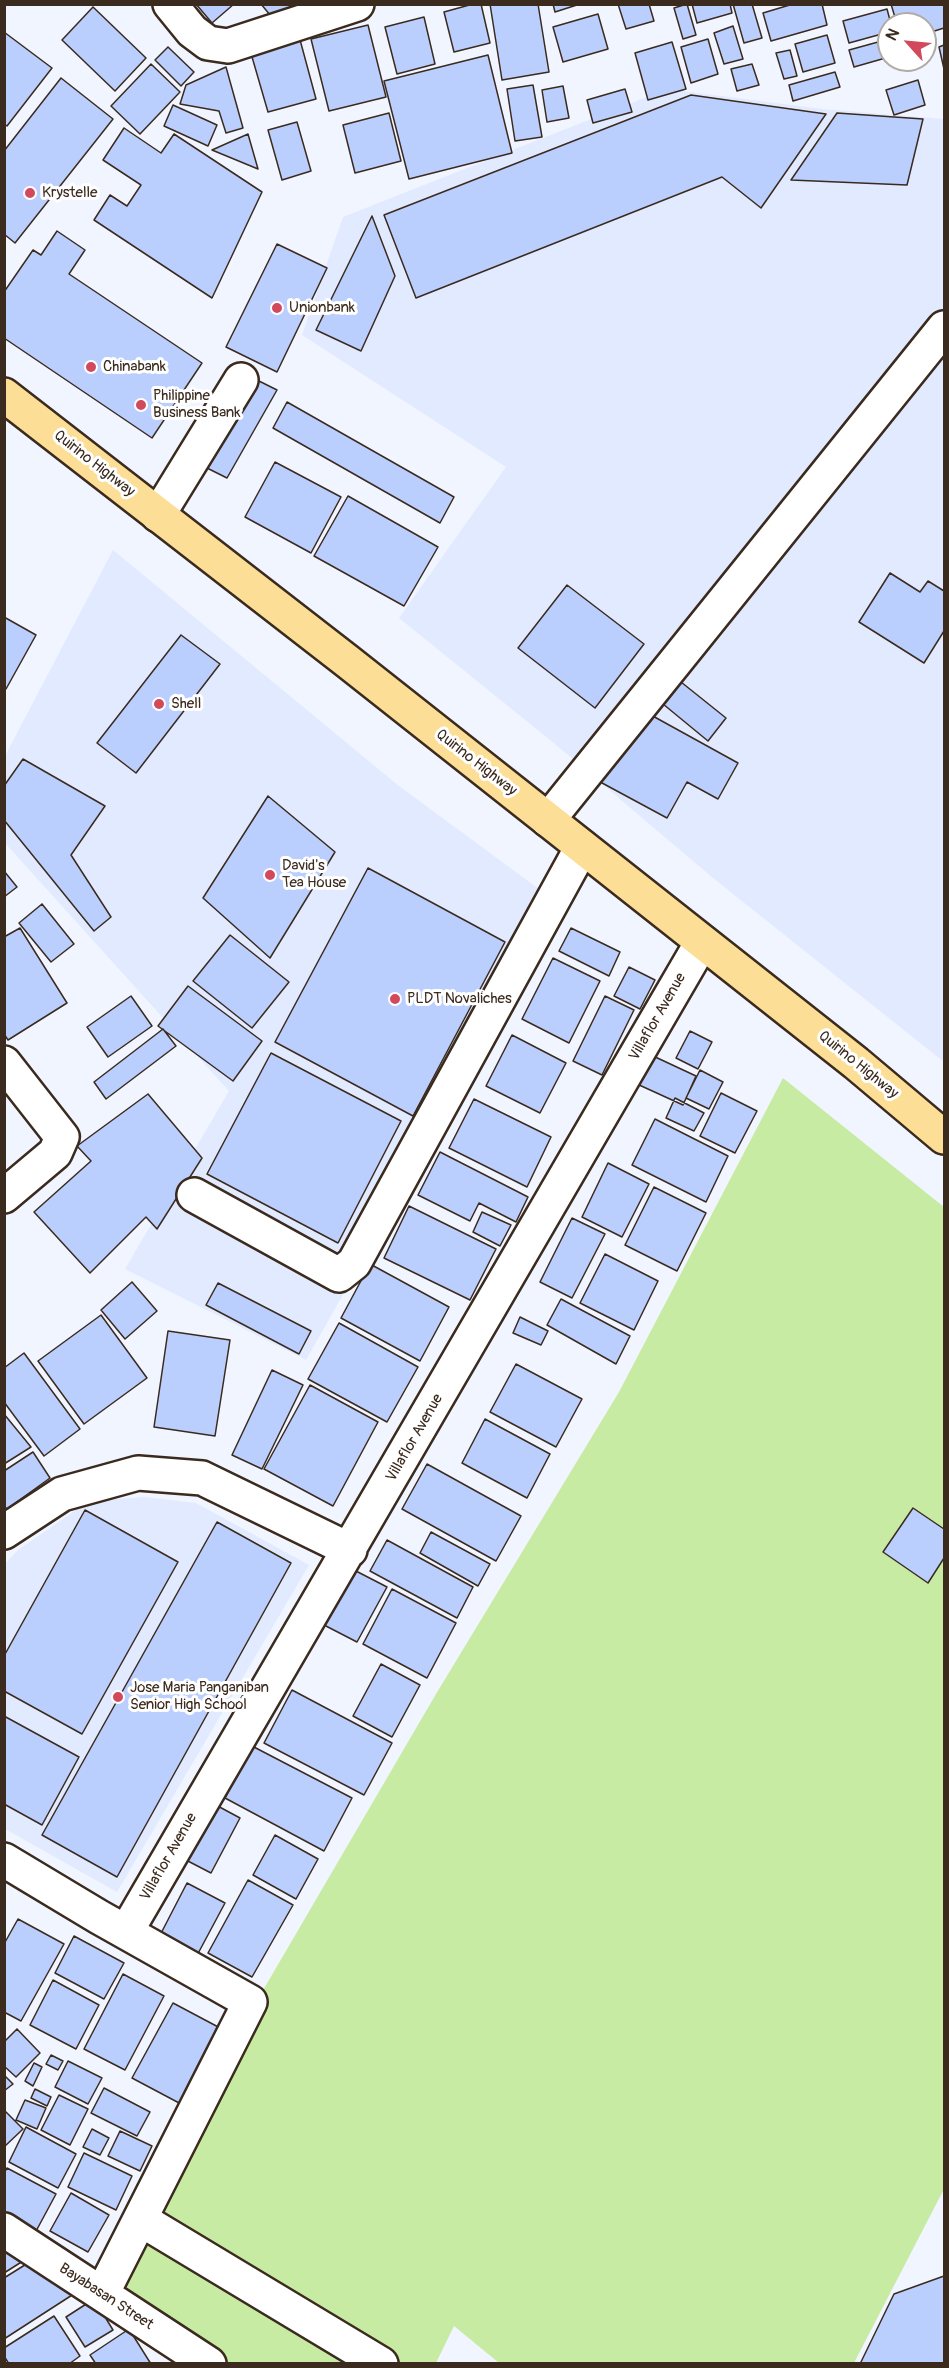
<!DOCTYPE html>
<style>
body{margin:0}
#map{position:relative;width:949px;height:2368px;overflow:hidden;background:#f1f5ff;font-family:Pangolin,sans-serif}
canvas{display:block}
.frame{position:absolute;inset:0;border:6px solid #3b2a1e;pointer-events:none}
.north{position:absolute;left:877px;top:12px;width:60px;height:60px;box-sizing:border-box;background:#fff;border:2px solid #b1aaa5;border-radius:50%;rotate:297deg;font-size:16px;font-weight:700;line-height:24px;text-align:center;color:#3b2a1e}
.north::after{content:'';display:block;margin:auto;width:21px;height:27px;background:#d1495b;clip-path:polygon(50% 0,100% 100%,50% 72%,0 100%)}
</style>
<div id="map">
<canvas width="949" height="2368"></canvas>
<div class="frame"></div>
<div class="north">N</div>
</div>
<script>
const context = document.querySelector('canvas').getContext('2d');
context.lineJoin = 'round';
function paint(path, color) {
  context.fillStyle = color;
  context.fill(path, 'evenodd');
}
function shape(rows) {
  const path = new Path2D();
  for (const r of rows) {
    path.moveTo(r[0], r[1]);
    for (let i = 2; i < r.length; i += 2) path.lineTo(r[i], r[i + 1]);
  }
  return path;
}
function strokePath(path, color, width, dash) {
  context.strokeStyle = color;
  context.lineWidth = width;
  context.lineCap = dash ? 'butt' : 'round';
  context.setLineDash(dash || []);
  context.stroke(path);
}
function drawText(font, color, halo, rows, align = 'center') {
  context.font = font + ' Pangolin,sans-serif';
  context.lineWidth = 6;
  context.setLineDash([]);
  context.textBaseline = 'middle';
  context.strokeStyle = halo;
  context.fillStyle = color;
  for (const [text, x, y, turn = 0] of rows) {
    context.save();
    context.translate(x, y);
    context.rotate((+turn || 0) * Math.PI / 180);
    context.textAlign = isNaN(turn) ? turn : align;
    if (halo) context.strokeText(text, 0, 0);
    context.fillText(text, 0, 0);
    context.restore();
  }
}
const built = shape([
 [667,89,822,109,944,119,944,1062,713,878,555,744,399,618,506,467,302,335,343,217],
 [113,550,399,786,562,906,306,1360,125,1269,229,1091,5,843,4,758],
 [144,1497,196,1503,309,1565,117,1892,5,1829,4,1565,18,1550,89,1501]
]);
const green = shape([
 [783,1078,944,1207,944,2189,854,2363,499,2363,454,2326,436,2363,218,2363,92,2283,436,1694,619,1392]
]);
const building = shape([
 [196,4,234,4,212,23,196,4],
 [261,4,323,4,275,21,261,4],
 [473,4,481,4,490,43,454,52,444,12,473,4],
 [490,4,538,4,549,72,502,80,490,4],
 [553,4,580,4,555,12,553,4],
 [618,4,649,4,654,21,626,29,618,4],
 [687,4,696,35,683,39,674,8,687,4],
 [692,4,730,4,732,13,697,23,692,4],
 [733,4,752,4,762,38,744,43,733,4],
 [793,4,822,4,827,25,771,41,763,13,793,4],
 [891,4,944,4,944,28,925,34,925,24,897,24,891,4],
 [93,7,146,58,115,91,62,40,93,7],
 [887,9,891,24,889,24,889,32,849,43,843,21,887,9],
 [598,14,608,49,563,62,553,27,598,14],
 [424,17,435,64,397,74,385,27,424,17],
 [368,25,386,97,329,111,311,39,368,25],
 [733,26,743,59,724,64,714,33,733,26],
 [4,32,52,68,7,126,4,124,4,32],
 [827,35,835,63,803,72,795,44,827,35],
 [299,36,316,99,268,112,250,50,299,36],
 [708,39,718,74,691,83,681,47,708,39],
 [889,39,889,57,854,67,849,50,889,39],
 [672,42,686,89,648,100,635,53,672,42],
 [944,45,944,69,939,47,944,45],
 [168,47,194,72,181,86,155,60,168,47],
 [790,50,797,76,784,79,776,53,790,50],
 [488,55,512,153,409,179,384,81,488,55],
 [151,64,180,92,140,134,111,106,151,64],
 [752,64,759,85,737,91,731,69,752,64],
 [226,67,243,128,226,133,219,111,180,104,186,85,226,67],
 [835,72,840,87,793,101,789,85,835,72],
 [61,78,113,119,15,243,4,234,4,151,61,78],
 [918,80,925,105,894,115,886,90,918,80],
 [533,85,542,137,515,141,507,89,533,85],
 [563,86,569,118,547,122,542,90,563,86],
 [625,89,632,112,593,123,587,100,625,89],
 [691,95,826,114,761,208,722,177,416,298,384,215,691,95],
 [173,105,217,125,208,146,164,126,173,105],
 [389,113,401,161,355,173,343,125,389,113],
 [837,113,923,119,907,185,791,180,837,113],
 [297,122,311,171,282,180,268,130,297,122],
 [124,128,161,153,174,134,262,192,212,298,94,220,110,195,127,206,141,185,103,160,124,128],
 [248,134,258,169,212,150,248,134],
 [372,216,395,276,361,351,316,330,372,216],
 [57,231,85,250,69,274,202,363,152,438,4,338,4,292,33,250,41,255,57,231],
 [277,244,327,268,277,372,226,347,277,244],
 [247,375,277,390,227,478,195,462,247,375],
 [287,402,454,497,440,523,273,428,287,402],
 [275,462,341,497,311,553,245,517,275,462],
 [348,496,438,547,404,606,314,556,348,496],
 [890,573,920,592,928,581,944,591,944,631,924,663,859,622,890,573],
 [567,585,644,644,595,708,518,648,567,585],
 [4,617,36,635,6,689,4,688,4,617],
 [181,635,220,664,136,773,97,743,181,635],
 [681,682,726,718,708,741,663,704,681,682],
 [631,704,738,763,718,799,687,782,667,818,591,777,631,704],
 [23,759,105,806,71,855,111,917,94,931,4,820,4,786,23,759],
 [268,796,335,852,270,958,203,898,268,796],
 [368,868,505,942,413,1116,275,1042,368,868],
 [4,871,17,887,4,897,4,871],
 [42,904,74,944,51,962,19,923,42,904],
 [20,928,67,1003,8,1040,4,1034,4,937,20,928],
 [571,928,620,952,609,976,559,951,571,928],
 [230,935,289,982,252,1028,193,981,230,935],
 [553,958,600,981,569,1043,522,1019,553,958],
 [629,967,655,980,640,1009,614,996,629,967],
 [188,986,262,1041,233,1081,158,1026,188,986],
 [131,996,152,1026,108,1057,87,1027,131,996],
 [605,996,634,1010,602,1075,573,1061,605,996],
 [163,1029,176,1046,106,1099,94,1082,163,1029],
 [690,1031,712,1042,698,1069,676,1058,690,1031],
 [512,1035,566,1063,540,1113,486,1086,512,1035],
 [271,1053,401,1121,338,1243,207,1174,271,1053],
 [651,1055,696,1076,683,1105,637,1084,651,1055],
 [700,1070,723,1082,709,1109,686,1098,700,1070],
 [721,1093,757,1111,735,1153,700,1136,721,1093],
 [148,1094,202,1158,157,1229,146,1217,90,1273,34,1212,91,1161,77,1146,148,1094],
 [675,1098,704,1113,694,1131,666,1118,675,1098],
 [474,1099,551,1137,527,1187,449,1148,474,1099],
 [655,1119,728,1156,706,1202,632,1165,655,1119],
 [440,1152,528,1197,516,1222,479,1203,470,1221,418,1195,440,1152],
 [608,1163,649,1184,622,1237,582,1217,608,1163],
 [654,1187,706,1213,677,1271,625,1245,654,1187],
 [409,1206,496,1249,470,1300,384,1258,409,1206],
 [482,1212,511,1225,500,1246,473,1232,482,1212],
 [572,1218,605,1234,572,1298,540,1282,572,1218],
 [605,1254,658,1281,634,1330,580,1303,605,1254],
 [370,1264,449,1307,420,1361,341,1318,370,1264],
 [132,1282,157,1311,125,1339,101,1310,132,1282],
 [218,1283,311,1331,299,1354,206,1305,218,1283],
 [561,1299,630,1336,616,1364,547,1325,561,1299],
 [101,1315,147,1378,84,1424,38,1361,101,1315],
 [520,1317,548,1331,541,1345,513,1333,520,1317],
 [339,1323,418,1367,387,1422,308,1379,339,1323],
 [168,1331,230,1340,215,1436,154,1427,168,1331],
 [24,1353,80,1429,44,1456,4,1402,4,1368,24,1353],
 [516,1364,582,1399,556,1447,490,1412,516,1364],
 [272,1370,303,1385,262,1469,232,1455,272,1370],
 [310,1385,378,1422,333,1506,264,1469,310,1385],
 [4,1414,31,1447,4,1464,4,1414],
 [485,1419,550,1454,527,1498,462,1463,485,1419],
 [33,1452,50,1478,7,1509,4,1506,4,1471,33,1452],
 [427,1464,521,1516,496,1561,402,1509,427,1464],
 [913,1508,944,1529,944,1558,928,1583,883,1552,913,1508],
 [85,1510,178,1562,82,1734,4,1691,4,1656,85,1510],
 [217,1522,291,1563,117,1877,42,1835,217,1522],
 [431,1532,490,1564,478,1586,420,1553,431,1532],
 [387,1540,473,1587,457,1618,370,1571,387,1540],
 [354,1570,387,1587,357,1642,324,1625,354,1570],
 [392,1589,456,1623,427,1678,363,1644,392,1589],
 [381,1664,420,1685,392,1737,353,1716,381,1664],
 [292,1690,392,1743,364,1795,264,1743,292,1690],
 [4,1716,79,1757,42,1825,4,1804,4,1716],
 [252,1746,352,1798,324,1851,225,1798,252,1746],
 [214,1804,240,1818,211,1873,184,1859,214,1804],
 [275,1835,318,1859,296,1899,253,1875,275,1835],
 [248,1880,293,1905,252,1977,208,1953,248,1880],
 [187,1883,225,1903,194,1961,157,1941,187,1883],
 [18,1919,64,1944,21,2021,4,2012,4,1944,18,1919],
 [74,1936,124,1963,104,1999,55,1973,74,1936],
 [123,1974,164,1996,125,2070,84,2049,123,1974],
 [53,1980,99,2005,76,2049,30,2025,53,1980],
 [173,2003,222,2029,181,2104,132,2078,173,2003],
 [17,2029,40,2053,16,2077,4,2066,4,2042,17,2029],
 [51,2055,63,2061,58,2070,46,2064,51,2055],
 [68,2061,102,2078,88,2104,55,2087,68,2061],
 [34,2063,42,2067,33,2086,25,2081,34,2063],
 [4,2075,13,2084,4,2091,4,2075],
 [104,2088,150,2112,137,2136,91,2113,104,2088],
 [35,2089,51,2097,47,2106,31,2098,35,2089],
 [59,2095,88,2109,70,2145,41,2130,59,2095],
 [25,2100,46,2108,37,2129,16,2120,25,2100],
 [4,2110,23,2129,4,2147,4,2110],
 [26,2127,76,2154,58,2188,9,2162,26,2127],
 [92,2129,109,2138,100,2155,83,2147,92,2129],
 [120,2131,152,2146,140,2171,108,2156,120,2131],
 [84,2153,132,2176,116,2210,68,2187,84,2153],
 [7,2168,56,2194,35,2233,4,2217,4,2173,7,2168],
 [71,2193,109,2215,88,2252,50,2231,71,2193],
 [4,2244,23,2261,4,2273,4,2244],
 [36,2258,83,2288,4,2339,4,2278,36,2258],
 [944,2276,944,2364,860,2364,894,2294,944,2276],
 [94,2299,113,2330,85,2347,66,2317,94,2299],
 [54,2316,80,2356,69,2364,9,2364,4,2356,4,2348,54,2316],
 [129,2329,151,2364,96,2364,90,2355,129,2329]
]);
const minor = shape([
 [170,4,192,31,208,43,228,46,357,4],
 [158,515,241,380],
 [548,820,944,328],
 [4,1063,62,1137,55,1153,4,1196],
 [194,1195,339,1275,354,1263,582,847],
 [4,1532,62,1494,138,1473,202,1478,350,1550],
 [4,1860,99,1917,250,2002,102,2294],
 [126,1932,702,942],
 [140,2219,381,2364],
 [4,2230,209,2364]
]);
const major = shape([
 [4,395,347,661,856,1063,944,1137]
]);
const markers = [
 [30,193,6,"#d1495b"],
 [277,308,6,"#d1495b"],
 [91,367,6,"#d1495b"],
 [141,405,6,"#d1495b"],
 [159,704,6,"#d1495b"],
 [270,875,6,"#d1495b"],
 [395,999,6,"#d1495b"],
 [118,1697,6,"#d1495b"]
];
const poiNames = [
 ["Krystelle",42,193],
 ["Unionbank",289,308],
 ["Chinabank",103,367],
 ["Philippine",153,396],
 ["Business Bank",153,413],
 ["Shell",171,704],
 ["David's",282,866],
 ["Tea House",282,883],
 ["PLDT Novaliches",407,999],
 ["Jose Maria Panganiban",130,1688],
 ["Senior High School",130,1705]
];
const streetNames = [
 ["Quirino Highway",94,464,38],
 ["Quirino Highway",476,763,38],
 ["Villaflor Avenue",658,1017,-60],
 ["Quirino Highway",858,1065,39],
 ["Villaflor Avenue",415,1438,-60],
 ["Villaflor Avenue",169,1857,-60],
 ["Bayabasan Street",106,2297,33]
];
paint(built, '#e1eaff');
paint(green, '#c8eba4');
paint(building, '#bbcfff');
strokePath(building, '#3b2a1e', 1.5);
strokePath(minor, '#3b2a1e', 38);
strokePath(major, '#3b2a1e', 38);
strokePath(minor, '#fff', 33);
strokePath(major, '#fcde96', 33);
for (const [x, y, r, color] of markers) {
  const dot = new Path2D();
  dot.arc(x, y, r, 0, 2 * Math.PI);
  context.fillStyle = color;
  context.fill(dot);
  strokePath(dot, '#fff', 2);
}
drawText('15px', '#3b2a1e', '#fff', poiNames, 'left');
drawText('15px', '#3b2a1e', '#fff', streetNames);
</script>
